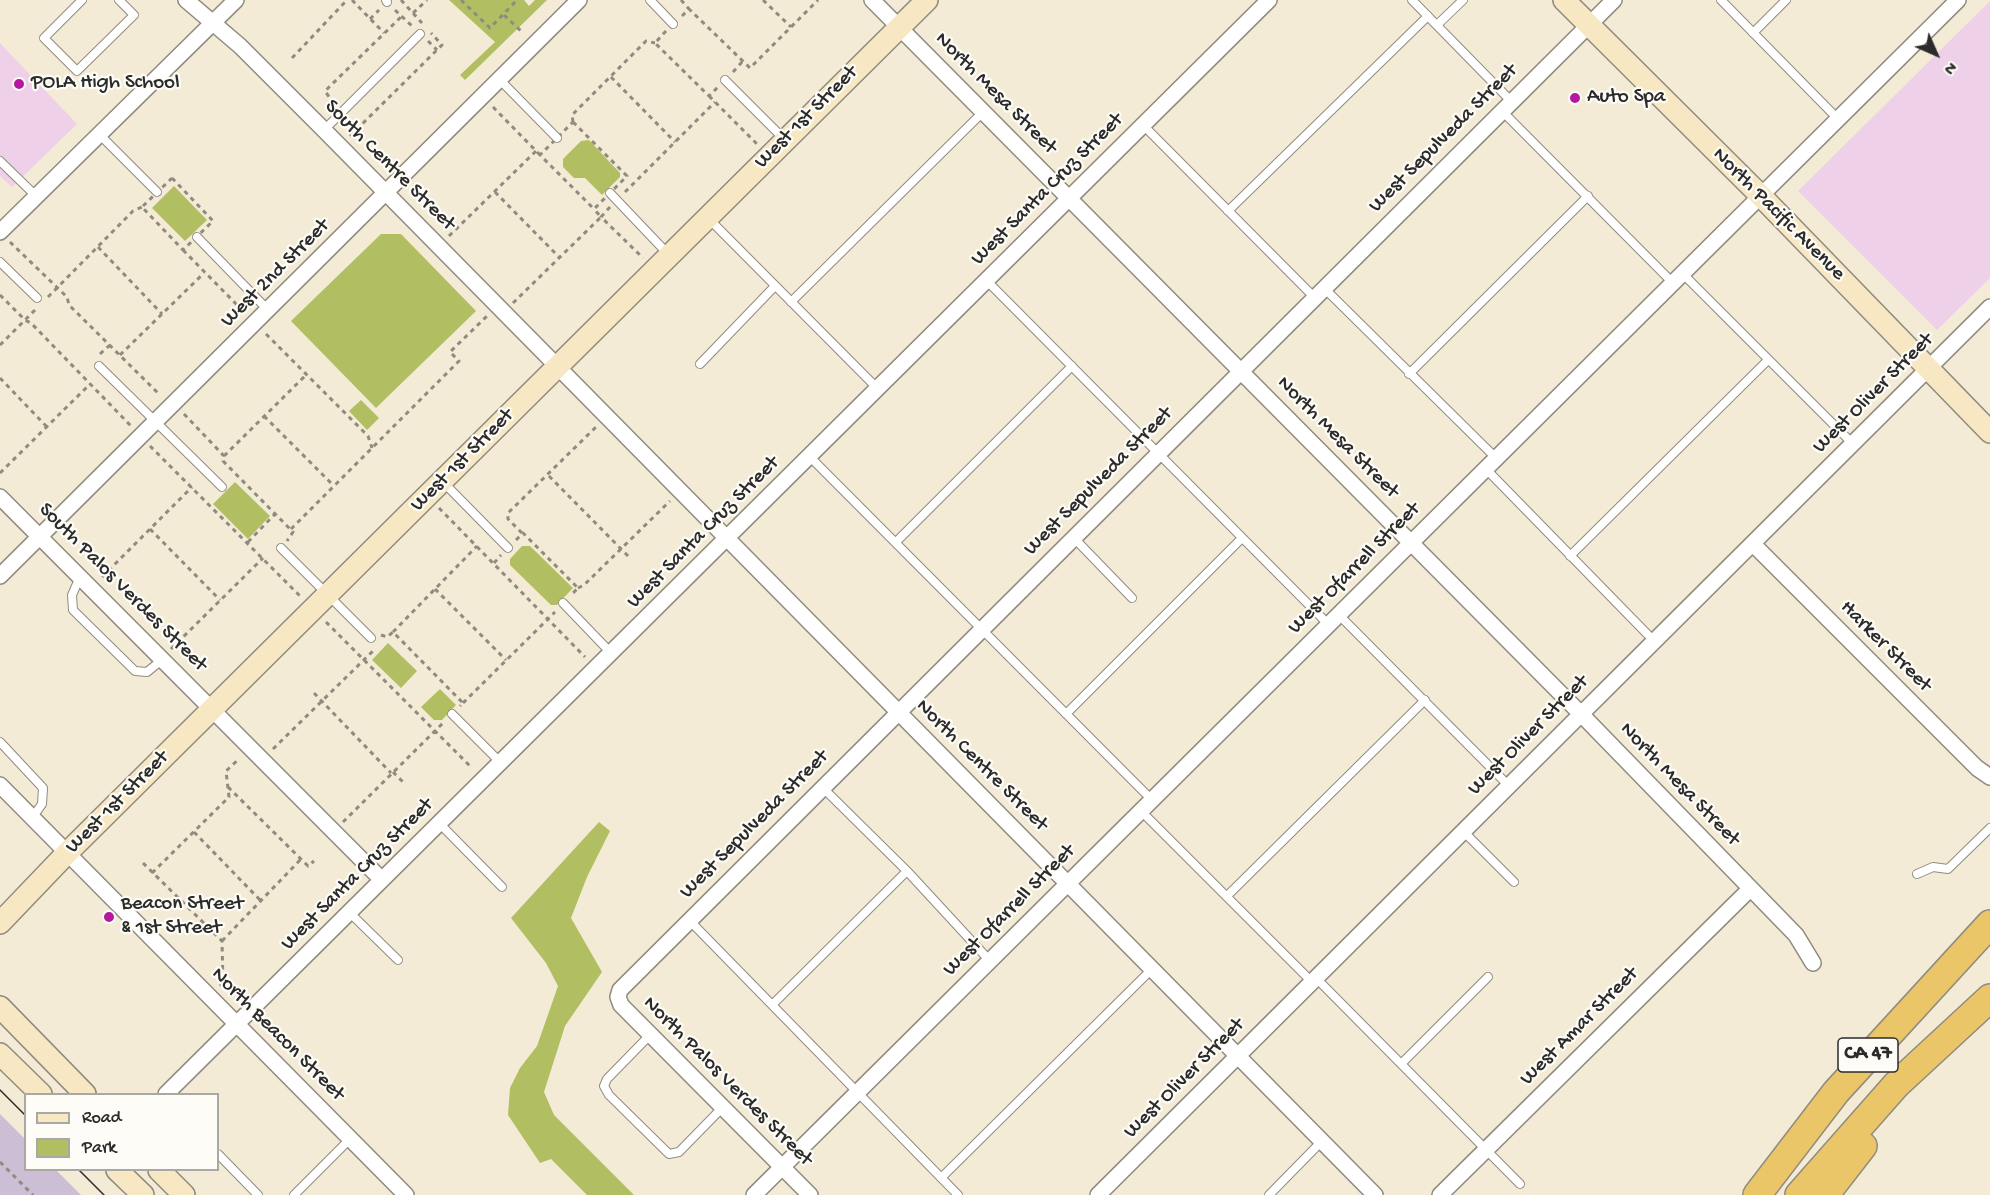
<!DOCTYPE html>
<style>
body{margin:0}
#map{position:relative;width:1990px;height:1195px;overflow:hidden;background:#f4ebd6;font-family:"Gochi Hand",sans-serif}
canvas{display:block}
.legend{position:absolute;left:24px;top:1093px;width:195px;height:78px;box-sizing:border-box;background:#fdfcf7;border:2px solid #a9a8a5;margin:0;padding:8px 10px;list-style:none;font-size:18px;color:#2b2b2b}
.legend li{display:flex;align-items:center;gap:12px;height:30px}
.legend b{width:30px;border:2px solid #a9a8a5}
.north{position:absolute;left:1906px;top:24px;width:60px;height:60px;-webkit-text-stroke:4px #fdfcf7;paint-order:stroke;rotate:135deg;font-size:16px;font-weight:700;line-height:24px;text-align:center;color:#2b2b2b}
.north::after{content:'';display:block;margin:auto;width:21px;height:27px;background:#2b2b2b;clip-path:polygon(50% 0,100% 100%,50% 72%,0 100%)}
</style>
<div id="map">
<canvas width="1990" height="1195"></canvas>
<ul class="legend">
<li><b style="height:8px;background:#f7e8c3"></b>Road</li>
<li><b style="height:16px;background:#b1bf62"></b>Park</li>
</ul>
<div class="north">N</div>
</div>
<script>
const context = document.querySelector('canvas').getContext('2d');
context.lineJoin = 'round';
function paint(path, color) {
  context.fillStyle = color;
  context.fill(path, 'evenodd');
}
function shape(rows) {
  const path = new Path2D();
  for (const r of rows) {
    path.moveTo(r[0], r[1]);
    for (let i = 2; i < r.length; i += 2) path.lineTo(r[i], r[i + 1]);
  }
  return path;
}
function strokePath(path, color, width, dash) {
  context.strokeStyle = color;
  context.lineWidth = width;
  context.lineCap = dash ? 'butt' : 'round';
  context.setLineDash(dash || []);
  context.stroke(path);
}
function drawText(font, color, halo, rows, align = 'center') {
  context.font = font + ' "Gochi Hand",sans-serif';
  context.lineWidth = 4.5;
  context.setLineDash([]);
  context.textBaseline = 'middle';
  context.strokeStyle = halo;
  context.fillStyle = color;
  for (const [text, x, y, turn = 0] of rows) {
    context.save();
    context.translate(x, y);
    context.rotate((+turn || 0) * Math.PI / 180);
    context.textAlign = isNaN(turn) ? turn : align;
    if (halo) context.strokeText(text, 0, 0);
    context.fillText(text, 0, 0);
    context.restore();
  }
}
const built = shape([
 [1990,1,1990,278,1937,330,1798,191],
 [0,43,77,124,12,187,0,176]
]);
const industrial = shape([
 [0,1114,25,1139,26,1170,56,1170,81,1195,0,1195]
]);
const green = shape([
 [449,0,524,0,529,6,535,0,547,0,465,80,460,75,495,42],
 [589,140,620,173,620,177,602,195,585,178,574,178,563,167,563,159,581,141],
 [174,186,207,220,185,241,152,208],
 [381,234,401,234,476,311,376,408,291,321],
 [361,400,379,418,367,430,349,411],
 [235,482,270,516,248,539,213,504],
 [522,546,530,546,573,588,557,605,551,605,510,565,510,559],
 [388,643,417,671,401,688,372,660],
 [440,689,456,705,442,720,434,720,421,707],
 [599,822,610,831,587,877,571,918,602,972,565,1026,544,1092,554,1115,634,1195,587,1195,551,1159,540,1163,508,1115,510,1088,520,1068,537,1046,558,986,546,963,511,918]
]);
const path = shape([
 [352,0,384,33],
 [401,0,422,23],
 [461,0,490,28,517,0],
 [681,0,689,9],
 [763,0,791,27],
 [395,10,412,26],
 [413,13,427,0],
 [504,15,521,31],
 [682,16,689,9,750,68,818,0],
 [370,19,379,10],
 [666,31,655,43,709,96,718,87],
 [428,41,437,50],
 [292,58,347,0],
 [733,72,742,62],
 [611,77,675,142],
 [709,96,757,144],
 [334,104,325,91,402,16],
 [493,107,540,155],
 [573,122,627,176,594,209,540,155,573,122],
 [573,122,572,115,646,41,655,43],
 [350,136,442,45,431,33],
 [172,178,213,221,183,250,142,207,172,178],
 [495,192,559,257],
 [625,192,715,102],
 [610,207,601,217,643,258],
 [449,236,536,151],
 [10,242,67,297,69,305,160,395],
 [98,247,162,314],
 [183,250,244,312],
 [0,295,25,320,31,323,131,426],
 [48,297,133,211,142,207],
 [513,303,601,217,594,209],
 [266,334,368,436,372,448],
 [0,345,37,308],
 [100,354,110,345],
 [120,355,204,273],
 [0,378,47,427],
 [184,414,224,456,223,461,293,532,287,541],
 [264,416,334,486],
 [150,446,300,596],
 [224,456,307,374],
 [0,473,90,384],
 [549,476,630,558],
 [439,508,585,657],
 [150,529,220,600],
 [291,529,459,361,450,352,487,316],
 [522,533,508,519,508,513,597,426],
 [516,540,523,533,578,588,570,596],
 [248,542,275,514],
 [494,563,501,555],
 [102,577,192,487],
 [578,588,584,585,670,501],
 [435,589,506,660],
 [326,622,472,768],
 [393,632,477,546],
 [381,635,387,637,393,632,463,703,460,706],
 [171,649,263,558],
 [314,693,391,773],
 [463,703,555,612],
 [273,749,375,649],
 [393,772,404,783],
 [228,787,308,866,314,861],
 [343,822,445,721],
 [194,832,261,901],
 [143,863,222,941,223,983,220,986],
 [152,873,229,797,226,771,239,759],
 [222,941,301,859],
 [0,1162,33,1195]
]);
const lane = shape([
 [82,0,44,38,77,71,134,15,119,0],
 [386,0,387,2],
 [650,0,673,24],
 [1412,0,1511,101],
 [1721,0,1838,119],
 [1437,25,1463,0],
 [1753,33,1786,0],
 [499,79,557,138],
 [725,80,784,139],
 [1502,111,1672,282],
 [1143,125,1314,297],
 [324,130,420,34],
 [99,134,157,192],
 [0,161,36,196],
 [610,193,668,254],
 [1228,211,1428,16],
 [708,218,878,389],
 [197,237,268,310],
 [0,262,37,298],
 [1682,273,1853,444],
 [987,281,1329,625],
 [1324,288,1496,458],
 [791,302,983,112],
 [700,364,775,286],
 [99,366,222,487],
 [1409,374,1588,196],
 [810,457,1152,800],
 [1485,468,1655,642],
 [444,483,508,548],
 [1073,537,1132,598],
 [896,542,1072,366],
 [281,548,371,638],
 [1570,556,1768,360],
 [80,577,72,595,73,610,135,671,147,672,163,659],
 [563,603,612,654],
 [1339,615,1509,786],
 [452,714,501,763],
 [1066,714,1242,538],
 [0,742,43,788,42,804,32,818],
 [823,788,907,871,990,961],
 [1141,811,1312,982],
 [440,824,502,887],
 [1464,832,1514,882],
 [1917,874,1933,867,1948,869,1990,828],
 [1227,896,1425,700],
 [350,913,398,960],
 [689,920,958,1195],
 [1316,978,1520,1184],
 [773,1004,907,871],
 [650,1035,607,1079,604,1086,609,1095,669,1154,679,1152,722,1108],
 [1402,1063,1488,977],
 [218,1154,258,1195],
 [941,1178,1152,969],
 [294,1195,350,1139],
 [1269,1195,1322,1141]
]);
const street = shape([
 [186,0,240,46,324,130,1375,1195],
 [872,0,1581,714,1796,935,1813,963],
 [0,232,236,0],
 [0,497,382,880],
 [1753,544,1977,768,1990,777],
 [0,576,579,0],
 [0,785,406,1195],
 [166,1094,1269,0],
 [754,1195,1958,0],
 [810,1195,621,1005,618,997,620,990,1614,0],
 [1098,1195,1990,307],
 [1440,1195,1750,889]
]);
const secondary = shape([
 [1564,0,1761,196,1990,432],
 [0,923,67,853,927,0],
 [0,1007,85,1094],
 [0,1054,41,1094],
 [117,1170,143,1195],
 [159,1170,184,1195]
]);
const highway = shape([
 [1757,1195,1836,1092,1990,924],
 [1799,1195,1896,1085,1990,998],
 [1825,1195,1863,1146]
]);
const tram = shape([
 [0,1090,26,1116],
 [79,1170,104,1195]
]);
const markers = [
 [19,84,6,"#b5179e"],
 [1575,98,6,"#b5179e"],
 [109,917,6,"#b5179e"]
];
const shields = [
 [1868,1055,60]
];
const shieldNames = [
 ["CA 47",1868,1055]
];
const poiNames = [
 ["POLA High School",31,84],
 ["Auto Spa",1587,98],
 ["Beacon Street",121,905],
 ["& 1st Street",121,929]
];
const streetNames = [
 ["North Mesa Street",995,94,45],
 ["West 1st Street",807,118,-45],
 ["West Sepulveda Street",1444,139,-45],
 ["South Centre Street",389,166,45],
 ["West Santa Cruz Street",1048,190,-45],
 ["North Pacific Avenue",1778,215,45],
 ["West 2nd Street",276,274,-45],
 ["West Oliver Street",1874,394,-45],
 ["North Mesa Street",1337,438,45],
 ["West 1st Street",463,461,-45],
 ["West Sepulveda Street",1099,482,-45],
 ["West Santa Cruz Street",704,533,-45],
 ["West Ofarrell Street",1355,569,-45],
 ["South Palos Verdes Street",122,588,45],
 ["Harker Street",1885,647,45],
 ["West Oliver Street",1529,736,-45],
 ["North Centre Street",981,766,45],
 ["North Mesa Street",1679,785,46],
 ["West 1st Street",118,803,-45],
 ["West Sepulveda Street",755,825,-45],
 ["West Santa Cruz Street",358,875,-45],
 ["West Ofarrell Street",1010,911,-45],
 ["West Amar Street",1580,1027,-45],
 ["North Beacon Street",277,1035,45],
 ["West Oliver Street",1185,1079,-45],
 ["North Palos Verdes Street",727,1082,45]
];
paint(built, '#eed0e8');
paint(industrial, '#ccbed4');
paint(green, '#b1bf62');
strokePath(lane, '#908b80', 10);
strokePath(street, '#908b80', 18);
strokePath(secondary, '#908b80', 24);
strokePath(highway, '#908b80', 30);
strokePath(path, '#908b80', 3, [4.5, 4.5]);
strokePath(lane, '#fff', 8);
strokePath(street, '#fff', 15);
strokePath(secondary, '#f7e8c3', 21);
strokePath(highway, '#ebc669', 27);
strokePath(tram, '#2b2b2b', 1.5);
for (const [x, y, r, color] of markers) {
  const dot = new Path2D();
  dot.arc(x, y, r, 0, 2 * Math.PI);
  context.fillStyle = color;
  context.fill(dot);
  strokePath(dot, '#fdfcf7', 2);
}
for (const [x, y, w] of shields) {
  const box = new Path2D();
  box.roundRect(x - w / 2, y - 17, w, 34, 4.5);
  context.fillStyle = '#fdfcf7';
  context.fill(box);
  strokePath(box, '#2b2b2b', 1.5);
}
drawText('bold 20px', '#2b2b2b', null, shieldNames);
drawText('21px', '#2b2b2b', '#fdfcf7', poiNames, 'left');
drawText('21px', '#2b2b2b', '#fdfcf7', streetNames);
</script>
